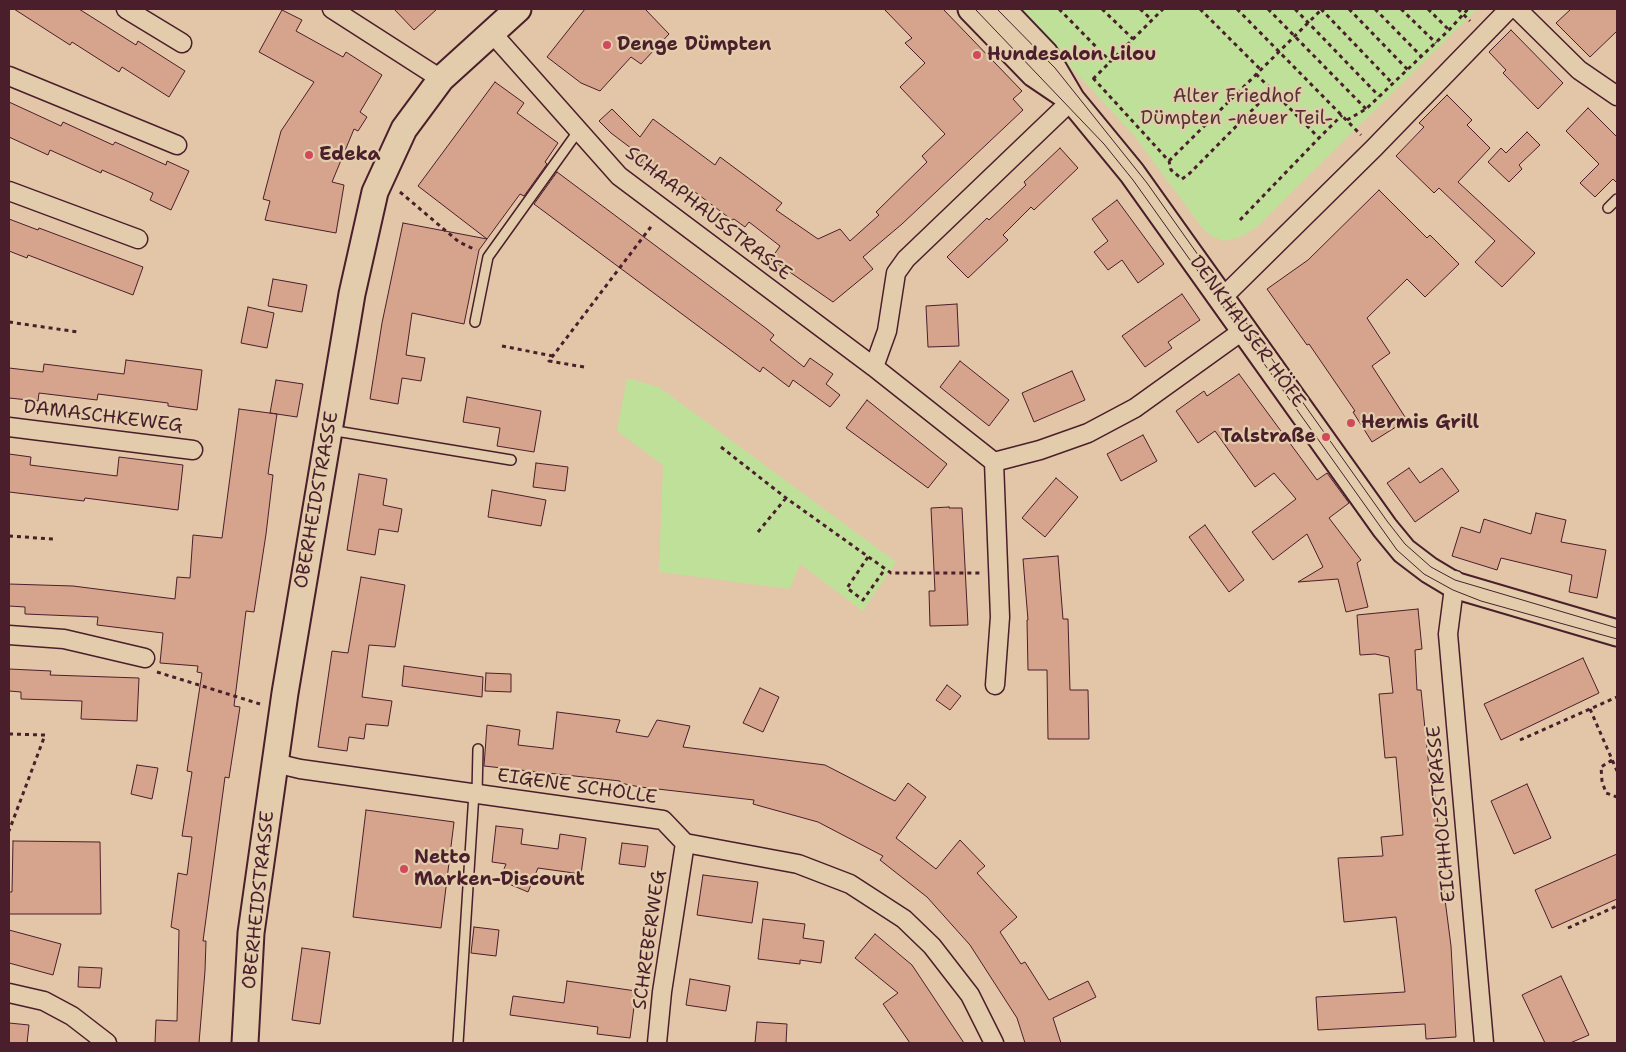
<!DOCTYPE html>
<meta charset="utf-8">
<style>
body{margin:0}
#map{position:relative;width:1626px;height:1052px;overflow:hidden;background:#e3c6a7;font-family:"Shantell Sans",sans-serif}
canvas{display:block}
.frame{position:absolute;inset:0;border:10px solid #4a1f2b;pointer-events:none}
</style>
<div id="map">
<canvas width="1626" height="1052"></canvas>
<div class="frame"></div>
</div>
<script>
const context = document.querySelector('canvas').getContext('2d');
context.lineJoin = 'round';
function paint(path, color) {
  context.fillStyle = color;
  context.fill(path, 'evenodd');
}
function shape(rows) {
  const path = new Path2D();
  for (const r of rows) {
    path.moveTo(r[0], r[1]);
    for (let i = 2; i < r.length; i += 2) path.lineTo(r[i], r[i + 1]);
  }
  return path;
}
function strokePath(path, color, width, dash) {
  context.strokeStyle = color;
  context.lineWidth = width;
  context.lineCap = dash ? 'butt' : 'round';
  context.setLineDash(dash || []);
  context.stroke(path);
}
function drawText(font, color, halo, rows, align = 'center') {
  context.font = font + ' "Shantell Sans",sans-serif';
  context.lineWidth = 4.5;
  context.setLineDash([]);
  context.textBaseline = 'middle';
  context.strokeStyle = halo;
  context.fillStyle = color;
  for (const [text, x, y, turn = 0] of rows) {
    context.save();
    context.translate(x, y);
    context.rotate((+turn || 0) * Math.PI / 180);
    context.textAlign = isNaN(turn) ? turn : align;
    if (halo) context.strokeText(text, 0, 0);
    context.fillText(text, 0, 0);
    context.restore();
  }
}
const green = shape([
 [1017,9,1477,9,1257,227,1240,237,1225,241,1213,237,1204,230,1133,134],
 [627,378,659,387,896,562,863,611,800,564,790,589,659,572,663,465,617,431]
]);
const building = shape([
 [14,9,79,9,136,45,138,41,185,71,169,97,122,67,119,72,72,42,70,45,14,9],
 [394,9,437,9,414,30,394,9],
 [585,9,645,9,669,34,641,64,631,57,600,91,581,83,547,57,585,9],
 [884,9,943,9,1022,91,1013,99,1023,110,902,224,863,257,873,269,833,302,771,259,780,246,749,222,745,227,734,219,732,220,695,192,693,194,681,185,677,190,666,182,664,183,640,163,644,158,611,133,599,121,612,109,640,137,653,119,715,165,720,157,782,203,776,210,818,239,840,229,850,241,879,215,876,212,927,162,922,156,945,134,900,87,925,63,905,43,912,38,884,9],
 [1571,9,1617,9,1617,31,1590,57,1556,23,1571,9],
 [282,10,302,20,296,31,343,57,346,52,382,75,360,112,367,117,358,131,354,129,332,182,344,185,336,233,265,220,270,201,263,199,281,131,314,82,259,52,282,10],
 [1511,30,1563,83,1538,109,1503,73,1506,70,1489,52,1511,30],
 [495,82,524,103,517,113,558,143,545,162,547,164,524,196,520,194,487,239,418,186,495,82],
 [1447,95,1472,120,1467,125,1490,148,1458,182,1535,253,1502,287,1475,262,1495,241,1439,188,1434,193,1396,156,1424,127,1419,123,1447,95],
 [9,102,61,126,63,122,113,145,115,142,166,165,167,161,189,171,171,210,150,200,153,193,127,181,102,170,101,173,50,150,48,155,9,137,9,102],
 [1588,108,1617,137,1617,183,1613,179,1595,197,1580,183,1599,164,1566,131,1588,108],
 [1527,132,1540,145,1519,165,1522,169,1509,182,1488,162,1501,148,1506,153,1527,132],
 [1060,148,1078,168,1034,210,1031,207,1003,235,1008,240,968,278,947,257,987,218,989,220,1026,185,1024,182,1060,148],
 [557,172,767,329,774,335,770,340,804,367,810,358,833,374,826,384,840,395,830,407,793,380,789,387,763,367,760,372,534,204,557,172],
 [1379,190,1427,238,1430,235,1459,264,1425,297,1407,279,1367,318,1390,353,1372,366,1407,420,1372,442,1353,412,1355,411,1309,344,1307,345,1267,289,1308,260,1379,190],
 [1117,200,1164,264,1138,283,1122,260,1108,270,1094,252,1108,241,1092,219,1117,200],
 [9,219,38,230,39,228,143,267,133,295,28,255,27,258,9,251,9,219],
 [403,223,487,239,479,250,464,324,412,313,406,355,425,358,421,381,402,378,398,404,370,399,382,323,403,223],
 [273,279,307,285,302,312,268,306,273,279],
 [1182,294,1200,320,1168,342,1172,348,1145,367,1122,336,1182,294],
 [957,304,959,346,928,347,926,306,957,304],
 [248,307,274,313,267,348,241,343,248,307],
 [126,360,202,370,197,410,168,406,168,403,98,394,97,400,39,393,38,401,9,398,9,368,43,372,44,364,124,374,126,360],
 [960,361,1009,400,989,426,940,387,960,361],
 [1072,371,1085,400,1034,422,1022,393,1072,371],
 [1239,374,1317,480,1327,473,1349,503,1329,518,1361,560,1357,563,1368,607,1346,612,1338,579,1298,582,1323,567,1307,534,1273,560,1252,532,1296,499,1274,473,1255,487,1215,431,1198,443,1176,411,1204,391,1207,396,1239,374],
 [276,380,303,384,297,417,270,413,276,380],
 [467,397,541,411,534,452,497,446,500,428,463,422,467,397],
 [867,400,947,464,928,488,846,428,867,400],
 [239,409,277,414,268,474,273,475,266,534,254,612,246,611,234,706,240,707,229,778,225,777,203,941,206,941,205,971,199,1043,155,1043,156,1020,177,1021,179,930,171,927,178,873,187,875,192,837,182,836,192,772,187,771,202,673,197,672,198,666,160,663,163,633,97,625,98,617,25,614,25,607,9,606,9,584,73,586,175,599,177,577,190,578,193,535,222,538,239,409],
 [1143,435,1157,461,1121,481,1107,454,1143,435],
 [9,454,31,457,30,465,117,476,119,457,183,465,178,510,85,498,84,501,9,492,9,454],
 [536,463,568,467,565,491,533,487,536,463],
 [1409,468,1420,483,1442,468,1459,491,1415,522,1387,483,1409,468],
 [359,474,387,479,383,505,402,509,398,532,379,529,375,555,347,550,359,474],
 [1056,478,1078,497,1045,537,1022,518,1056,478],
 [492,490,546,500,541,526,488,517,492,490],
 [949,507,949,508,962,508,968,625,930,626,929,591,935,591,931,508,949,507],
 [1536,513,1566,520,1561,542,1606,550,1597,598,1569,592,1572,575,1501,558,1497,570,1452,556,1461,527,1480,533,1484,519,1531,534,1536,513],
 [1205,525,1244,580,1229,592,1189,537,1205,525],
 [1058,556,1063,619,1068,619,1070,690,1088,690,1089,739,1048,739,1047,670,1028,670,1027,620,1028,620,1023,559,1058,556],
 [361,577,405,585,395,647,369,645,362,697,392,701,388,726,366,724,364,739,349,737,347,751,318,747,332,651,348,653,361,577],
 [1418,609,1422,649,1415,650,1417,690,1421,690,1430,777,1433,776,1441,853,1439,853,1451,946,1456,1037,1426,1039,1425,1024,1318,1030,1316,997,1405,992,1396,917,1344,922,1338,858,1383,856,1381,837,1403,835,1396,757,1385,758,1379,694,1393,693,1389,657,1375,654,1360,655,1357,615,1418,609],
 [1583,658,1599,693,1501,740,1484,704,1583,658],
 [404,666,483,677,482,697,402,686,404,666],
 [9,669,51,671,50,675,139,678,137,721,81,719,82,701,21,699,21,692,9,691,9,669],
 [486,673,511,674,511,692,485,691,486,673],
 [947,685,961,696,950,710,936,700,947,685],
 [760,688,779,697,763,732,743,723,760,688],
 [557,712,620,720,616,732,648,737,657,720,690,726,683,747,825,765,895,801,908,783,926,797,896,838,936,869,960,840,985,866,977,873,1017,917,1000,932,1021,964,1025,962,1049,1000,1088,981,1096,997,1053,1018,1061,1043,1025,1043,1017,1018,970,945,927,897,880,860,883,856,818,822,753,804,754,800,640,787,620,783,620,781,484,766,487,725,520,730,518,745,553,749,557,712],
 [137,765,158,768,152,799,131,794,137,765],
 [1527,784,1551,838,1514,854,1491,801,1527,784],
 [366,810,454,822,441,928,353,917,366,810],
 [496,826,523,829,521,844,558,849,560,834,586,838,581,874,538,868,528,892,509,884,512,877,502,874,506,864,492,862,496,826],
 [13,841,100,842,101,914,9,914,9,892,12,892,13,841],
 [622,843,648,846,645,867,619,864,622,843],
 [1617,854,1617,899,1552,928,1535,890,1617,854],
 [703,875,758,882,752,923,697,915,703,875],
 [763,919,805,924,803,938,824,941,821,963,800,960,800,964,758,959,763,919],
 [474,927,499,930,496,956,471,953,474,927],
 [9,930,61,944,53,975,9,963,9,930],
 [875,934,912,965,964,1043,910,1043,883,1004,898,993,855,958,875,934],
 [302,948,330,952,320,1024,292,1020,302,948],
 [79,967,102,968,100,988,78,987,79,967],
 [1561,976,1589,1035,1570,1043,1545,1043,1522,995,1561,976],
 [690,979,730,986,726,1011,686,1005,690,979],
 [567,981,636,991,630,1038,597,1034,598,1027,510,1015,513,996,564,1003,567,981],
 [757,1022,787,1024,786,1043,755,1043,757,1022],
 [9,1023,29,1025,27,1043,9,1043,9,1023]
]);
const path = shape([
 [1059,9,1111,62],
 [1102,9,1133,39],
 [1140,9,1152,20],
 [1200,9,1261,70],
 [1237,9,1361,135],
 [1268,9,1366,109],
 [1295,9,1379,96],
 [1321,9,1393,84],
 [1349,9,1408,70],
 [1375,9,1422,57],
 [1401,9,1436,43],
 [1428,9,1449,30],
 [1458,9,1470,21],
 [1256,74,1319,138,1342,115],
 [1093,78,1169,161,1171,170,1182,179,1190,173,1272,90],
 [1093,79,1163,9],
 [1347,120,1366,109,1449,30,1468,9],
 [1169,161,1322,9],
 [400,192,459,242,476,250],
 [1240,220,1319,138],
 [9,322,78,332],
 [502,346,553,356],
 [584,367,549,361,653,224],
 [721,447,786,498,891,573,980,573],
 [758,532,786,498],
 [9,536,53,539],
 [868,557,847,588,863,600,885,569],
 [157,672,260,704],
 [1590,709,1617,771],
 [9,734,45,735,9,831],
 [1520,740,1617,697],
 [1612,760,1601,767,1602,781,1606,793,1617,797],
 [1568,928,1617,906]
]);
const lane = shape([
 [1608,208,1617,199],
 [475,322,488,257,579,130],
 [330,430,511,460],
 [477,794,478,749],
 [458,1043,474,793]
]);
const street = shape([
 [126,9,182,43],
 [332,9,441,79],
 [1517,9,1579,70,1617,96],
 [492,33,619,176,874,367,994,462,1000,617,995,685],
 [9,76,177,145],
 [9,191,138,239],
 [1222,298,1374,148,1509,9],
 [874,367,887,331,896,273,906,259,1072,100],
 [9,427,193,450],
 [994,462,1040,450,1088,433,1135,408,1245,329],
 [1455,580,1448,634,1484,1043],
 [9,635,64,639,145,658],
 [275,763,300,769,663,820,685,843,798,864,850,884,904,919,932,946,970,995,994,1043],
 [9,993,44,1001,72,1016,107,1043],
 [657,1043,662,992,685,843]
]);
const secondary = shape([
 [971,9,1034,74,1068,97],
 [1002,9,1045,54,1072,100,1132,173,1385,528,1404,551,1429,570,1454,585,1617,633],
 [245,1043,251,933,285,693,352,294,375,192,404,129,441,79,518,9]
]);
const tram = shape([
 [975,9,1104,144,1133,180,1397,550,1424,574,1453,590,1481,601,1617,639],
 [997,9,1055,68,1147,183,1387,521,1405,544,1431,567,1455,580,1617,628]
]);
const markers = [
 [607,45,5,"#d1495b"],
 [977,55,5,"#d1495b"],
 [309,155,5,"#d1495b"],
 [1351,423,5,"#d1495b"],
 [1326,437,5,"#d1495b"],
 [404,869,5,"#d1495b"]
];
const poiNames = [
 ["Denge Dümpten",617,45],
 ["Hundesalon Lilou",987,55],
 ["Edeka",319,155],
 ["Hermis Grill",1361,423],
 ["Talstraße",1316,437,"right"],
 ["Netto",414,858],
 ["Marken-Discount",414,880]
];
const parkNames = [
 ["Alter Friedhof",1237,97],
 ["Dümpten -neuer Teil-",1237,119]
];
const streetNames = [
 ["SCHAAPHAUSSTRASSE",708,214,38],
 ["DENKHAUSER HÖFE",1247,332,54],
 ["DAMASCHKEWEG",103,417,7],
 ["OBERHEIDSTRASSE",317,500,-80],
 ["EIGENE SCHOLLE",577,787,8],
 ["EICHHOLZSTRASSE",1442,814,-95],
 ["OBERHEIDSTRASSE",259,900,-84],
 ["SCHREBERWEG",650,940,-82]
];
paint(green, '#bfe099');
paint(building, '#d6a38d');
strokePath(building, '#4a1f2b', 1);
strokePath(lane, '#4a1f2b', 12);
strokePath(street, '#4a1f2b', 21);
strokePath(secondary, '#4a1f2b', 29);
strokePath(path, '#4a1f2b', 3, [4, 4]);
strokePath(lane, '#e3ccac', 9);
strokePath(street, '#e3ccac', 18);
strokePath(secondary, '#e3ccac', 25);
strokePath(tram, '#4a1f2b', 1);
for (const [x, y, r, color] of markers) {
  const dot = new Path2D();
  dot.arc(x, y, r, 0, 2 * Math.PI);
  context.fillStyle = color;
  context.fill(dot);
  strokePath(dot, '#e3ccac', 2);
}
drawText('bold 19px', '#4a1f2b', '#e3ccac', poiNames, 'left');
drawText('19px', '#563236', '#e3ccac', parkNames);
drawText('19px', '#4a1f2b', '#e3ccac', streetNames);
</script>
